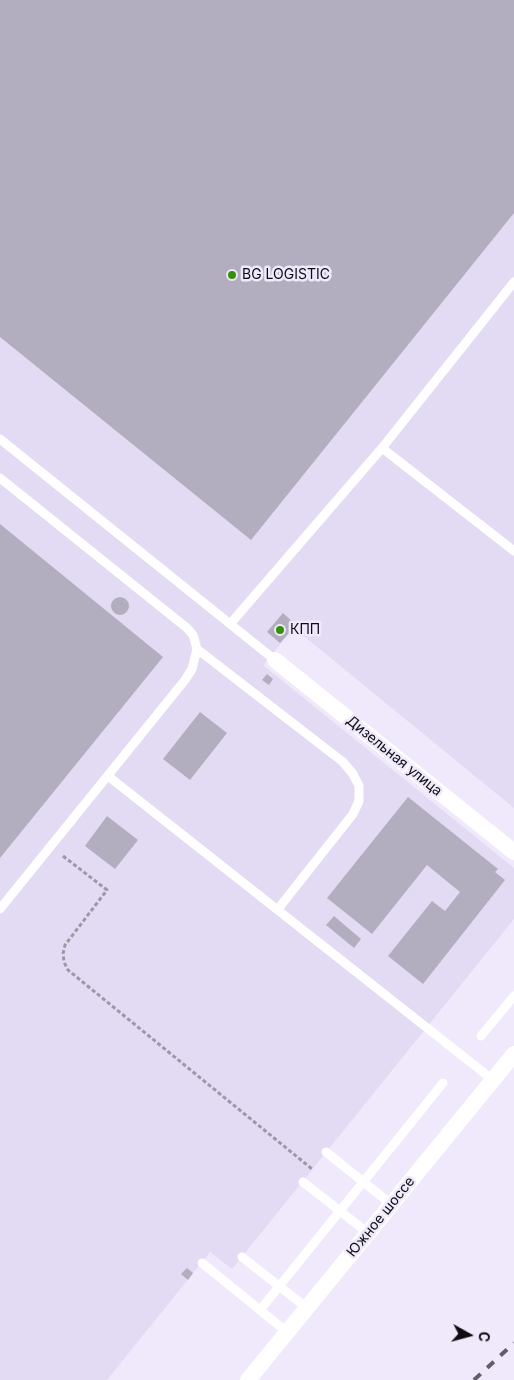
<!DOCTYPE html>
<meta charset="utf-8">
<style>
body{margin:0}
#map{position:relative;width:514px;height:1380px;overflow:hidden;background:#efe9fb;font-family:Inter,sans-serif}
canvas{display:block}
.north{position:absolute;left:444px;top:1310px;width:50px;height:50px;-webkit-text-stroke:4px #efe9fb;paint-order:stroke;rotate:97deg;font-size:14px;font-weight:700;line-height:20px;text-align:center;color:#0e0c12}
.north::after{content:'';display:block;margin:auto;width:18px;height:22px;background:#0e0c12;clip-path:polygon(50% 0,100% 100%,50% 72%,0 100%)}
</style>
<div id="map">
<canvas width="514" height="1380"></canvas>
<div class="north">С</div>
</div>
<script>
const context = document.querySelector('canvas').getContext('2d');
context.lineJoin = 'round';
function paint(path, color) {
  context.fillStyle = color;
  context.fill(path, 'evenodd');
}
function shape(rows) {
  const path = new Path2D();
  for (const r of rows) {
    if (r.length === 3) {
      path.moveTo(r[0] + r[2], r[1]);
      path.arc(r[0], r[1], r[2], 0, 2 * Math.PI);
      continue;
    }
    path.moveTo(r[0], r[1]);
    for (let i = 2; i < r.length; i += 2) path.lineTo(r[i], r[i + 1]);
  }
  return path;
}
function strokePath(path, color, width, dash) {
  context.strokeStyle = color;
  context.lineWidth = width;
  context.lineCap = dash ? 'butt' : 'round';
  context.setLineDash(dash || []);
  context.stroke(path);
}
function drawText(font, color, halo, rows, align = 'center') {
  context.font = font + ' Inter,sans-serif';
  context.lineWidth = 5;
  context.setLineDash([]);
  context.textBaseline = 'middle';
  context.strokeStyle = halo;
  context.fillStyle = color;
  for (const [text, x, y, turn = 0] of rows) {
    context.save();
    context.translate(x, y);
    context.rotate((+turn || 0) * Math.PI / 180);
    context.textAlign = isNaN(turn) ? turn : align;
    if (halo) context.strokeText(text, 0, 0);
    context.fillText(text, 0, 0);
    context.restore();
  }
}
const built = shape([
 [0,0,514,0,514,808,294,628,263,665,514,868,514,919,232,1269,210,1252,107,1380,0,1380]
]);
const building = shape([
 [0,0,514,0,514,213,251,540,0,337],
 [0,524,163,657,0,858],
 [120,606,9],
 [283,613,296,625,280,643,267,632],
 [267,674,273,679,269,685,262,680],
 [200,712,227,733,190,780,163,759],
 [408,797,498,869,495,872,505,880,423,984,388,956,432,901,445,911,460,892,427,865,372,934,327,898],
 [107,816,138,840,115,869,85,846],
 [334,916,361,939,354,948,326,925],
 [187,1268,193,1273,188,1280,181,1274]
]);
const path = shape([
 [63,856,107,890,65,945,63,954,64,962,68,970,312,1169]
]);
const lane = shape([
 [0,439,275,660],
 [382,448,514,282],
 [0,478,187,628,193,635,197,649],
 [231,623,382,448,514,551],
 [108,776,493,1080],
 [0,909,185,680,192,669,197,649,343,762,353,774,359,786,359,801,353,814,278,909],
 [481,1036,514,996],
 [326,1152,391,1204],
 [303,1182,368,1233],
 [242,1257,307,1308],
 [202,1263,287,1332],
 [260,1310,443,1083]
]);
const street = shape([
 [275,660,514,852],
 [248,1380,514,1054]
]);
const rail = shape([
 [474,1380,514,1343]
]);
const markers = [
 [232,275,5,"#33910b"],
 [280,630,5,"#33910b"]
];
const poiNames = [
 ["BG LOGISTIC",242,275],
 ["КПП",290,630]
];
const streetNames = [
 ["Дизельная улица",394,756,39],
 ["Южное шоссе",381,1217,-51]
];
paint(built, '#e3dbf3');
paint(building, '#b3aebf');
strokePath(path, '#9c98a6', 3, [4, 2.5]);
strokePath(lane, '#fff', 9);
strokePath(street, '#fff', 16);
strokePath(rail, '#605d67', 4, [9, 9]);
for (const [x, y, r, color] of markers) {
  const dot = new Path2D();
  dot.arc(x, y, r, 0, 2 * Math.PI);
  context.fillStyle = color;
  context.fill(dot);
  strokePath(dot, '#efe9fb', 2);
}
drawText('14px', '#0e0c12', '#efe9fb', poiNames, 'left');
drawText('14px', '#0e0c12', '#efe9fb', streetNames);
</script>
